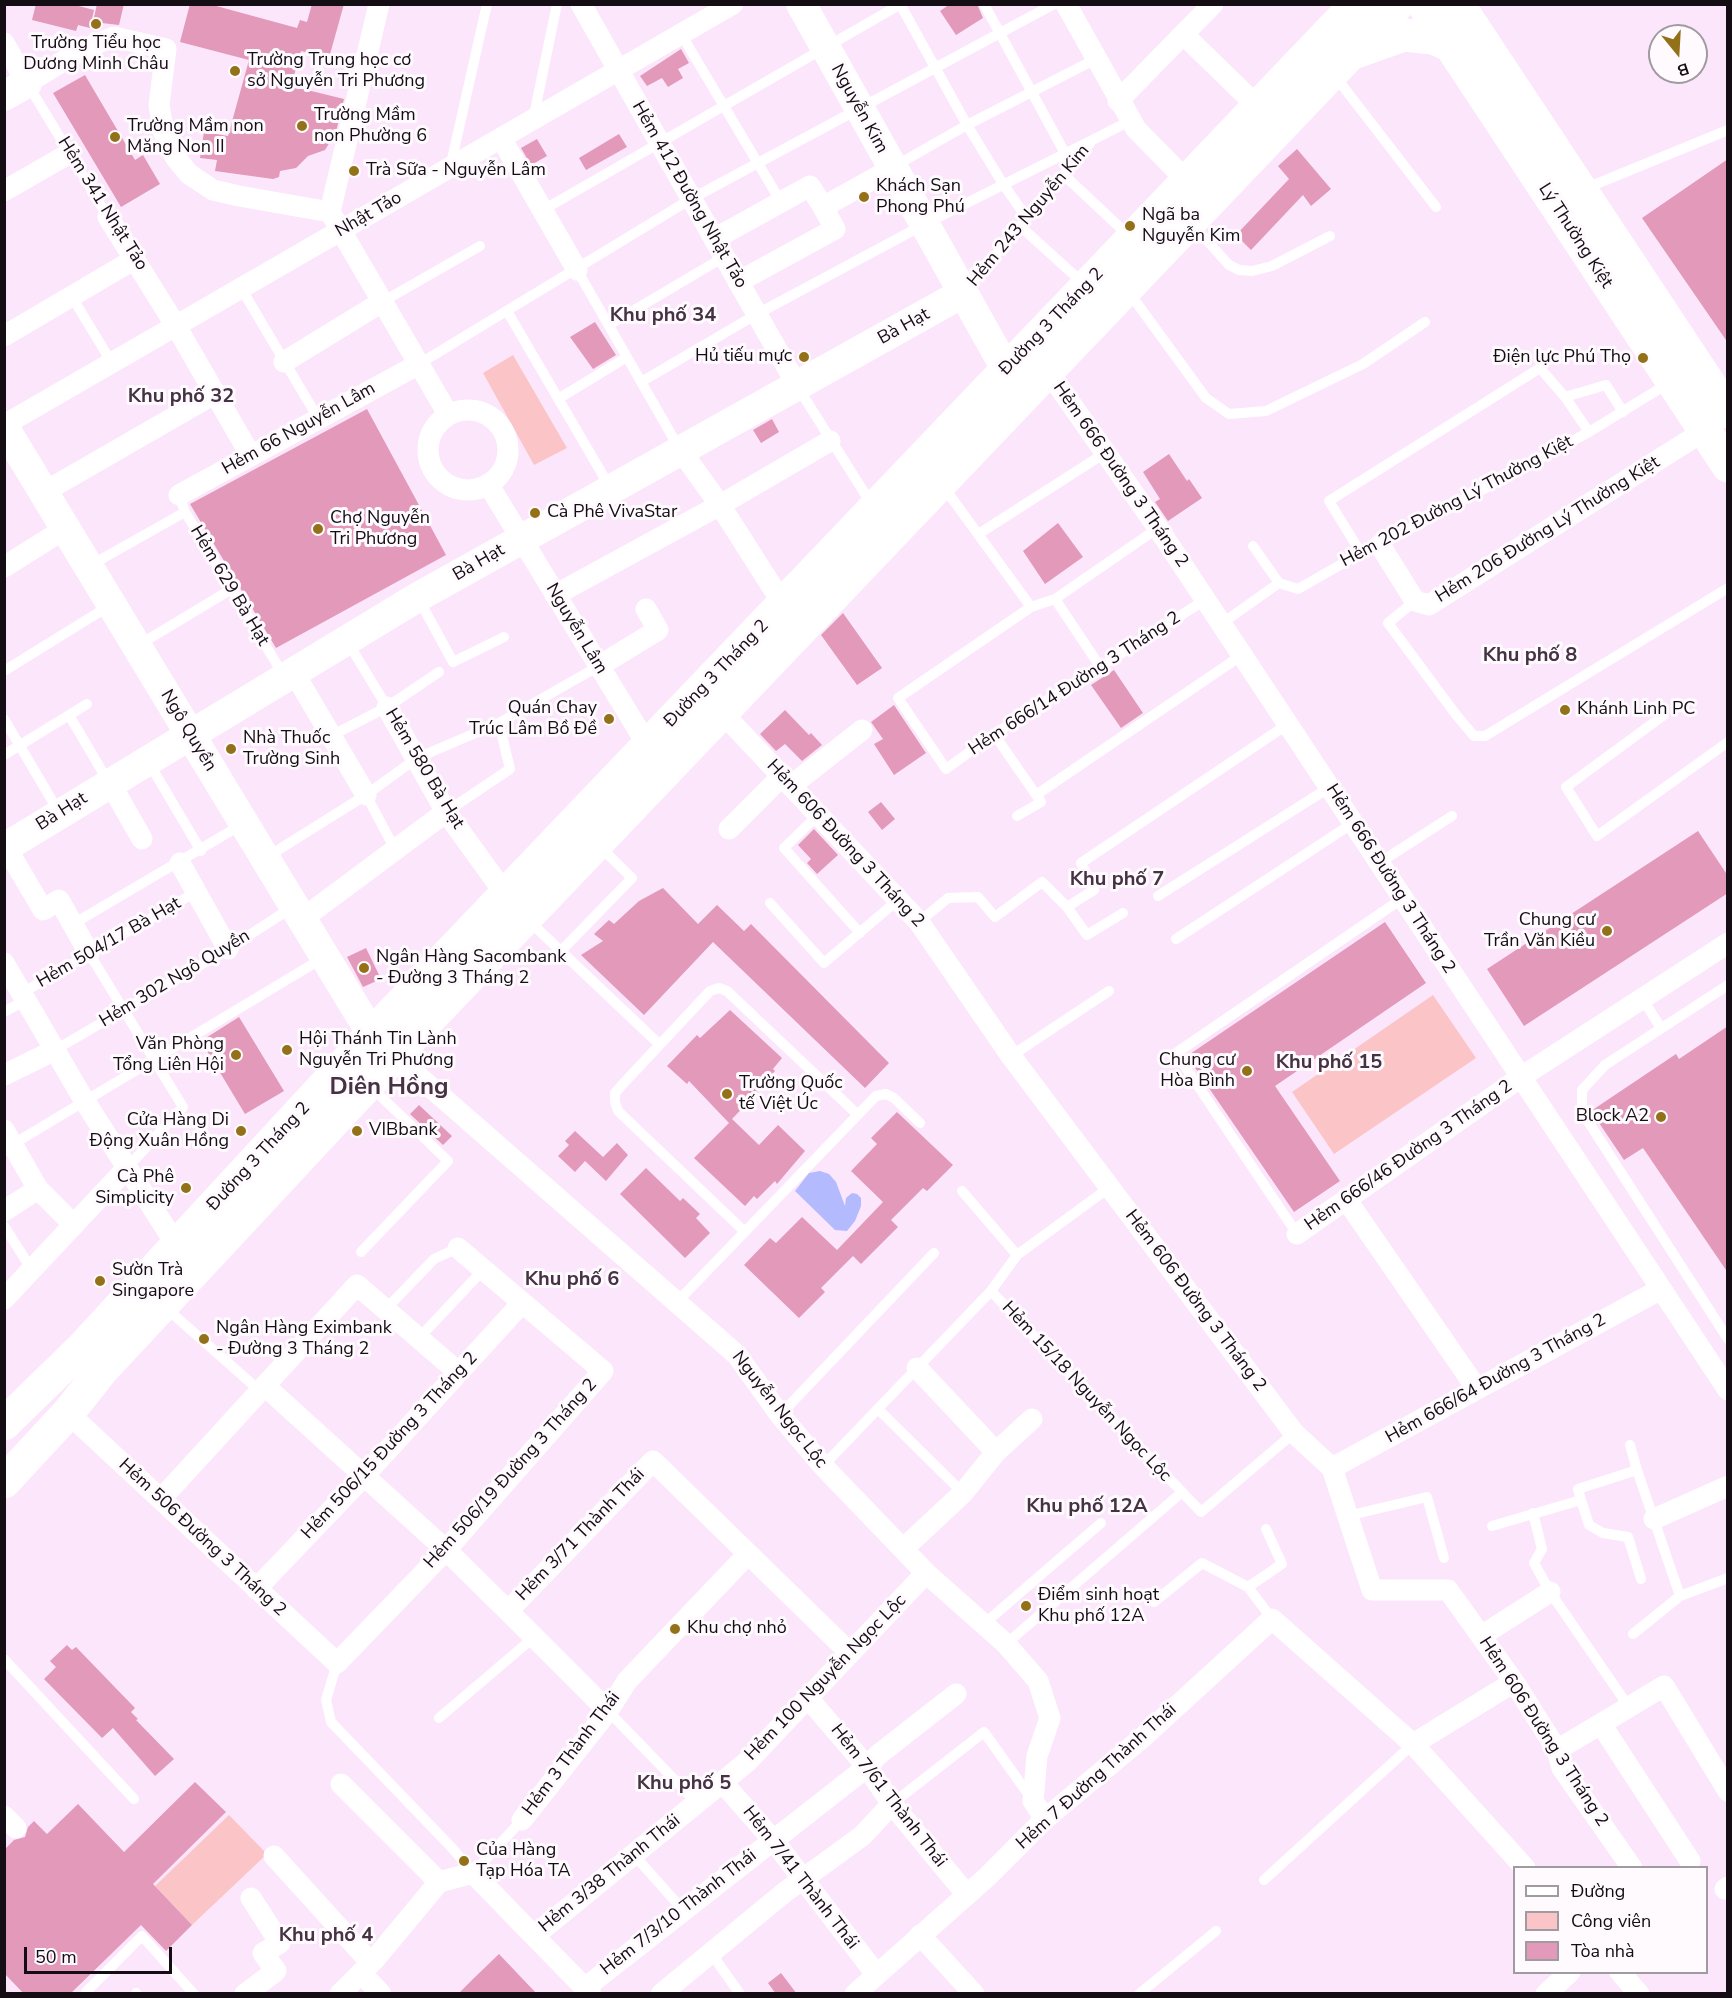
<!DOCTYPE html>
<meta charset="utf-8">
<style>
body{margin:0}
#map{position:relative;width:1732px;height:1998px;overflow:hidden;background:#fce6fb;font-family:"Nunito Sans",sans-serif}
canvas{display:block}
.frame{position:absolute;inset:0;border:6px solid #140d14;pointer-events:none}
.legend{position:absolute;left:1513px;top:1866px;width:195px;height:108px;box-sizing:border-box;background:#fefafe;border:2px solid #a09ba0;margin:0;padding:8px 10px;list-style:none;font-size:18px;color:#140d14}
.legend li{display:flex;align-items:center;gap:12px;height:30px}
.legend b{width:30px;border:2px solid #a09ba0}
.north{position:absolute;left:1648px;top:24px;width:60px;height:60px;box-sizing:border-box;background:#fefafe;border:2px solid #a09ba0;border-radius:50%;rotate:162deg;font-size:16px;font-weight:700;line-height:24px;text-align:center;color:#140d14}
.north::after{content:'';display:block;margin:auto;width:21px;height:27px;background:#937118;clip-path:polygon(50% 0,100% 100%,50% 72%,0 100%)}
.scale{position:absolute;left:24px;top:1947px;width:148px;height:27px;box-sizing:border-box;border:3px solid #140d14;border-top:0;padding-left:8px;font-size:18px;line-height:21px;white-space:nowrap;color:#140d14;-webkit-text-stroke:4px #fefafe;paint-order:stroke}
</style>
<div id="map">
<canvas width="1732" height="1998"></canvas>
<div class="frame"></div>
<ul class="legend">
<li><b style="height:8px;background:#fff"></b>Đường</li>
<li><b style="height:16px;background:#fbc5c8"></b>Công viên</li>
<li><b style="height:16px;background:#e299ba"></b>Tòa nhà</li>
</ul>
<div class="north">B</div>
<div class="scale">50 m</div>
</div>
<script>
const context = document.querySelector('canvas').getContext('2d');
context.lineJoin = 'round';
function paint(path, color) {
  context.fillStyle = color;
  context.fill(path, 'evenodd');
}
function shape(rows) {
  const path = new Path2D();
  for (const r of rows) {
    if (r.length === 3) {
      path.moveTo(r[0] + r[2], r[1]);
      path.arc(r[0], r[1], r[2], 0, 2 * Math.PI);
      continue;
    }
    path.moveTo(r[0], r[1]);
    for (let i = 2; i < r.length; i += 2) path.lineTo(r[i], r[i + 1]);
  }
  return path;
}
function strokePath(path, color, width, dash) {
  context.strokeStyle = color;
  context.lineWidth = width;
  context.lineCap = dash ? 'butt' : 'round';
  context.setLineDash(dash || []);
  context.stroke(path);
}
function drawText(font, color, halo, rows, align = 'center') {
  context.font = font + ' "Nunito Sans",sans-serif';
  context.lineWidth = 6;
  context.setLineDash([]);
  context.textBaseline = 'middle';
  context.strokeStyle = halo;
  context.fillStyle = color;
  for (const [text, x, y, turn = 0] of rows) {
    context.save();
    context.translate(x, y);
    context.rotate((+turn || 0) * Math.PI / 180);
    context.textAlign = isNaN(turn) ? turn : align;
    if (halo) context.strokeText(text, 0, 0);
    context.fillText(text, 0, 0);
    context.restore();
  }
}
const green = shape([
 [513,355,567,448,534,465,483,373],
 [1433,995,1476,1058,1334,1154,1292,1092],
 [229,1815,267,1854,192,1925,155,1886]
]);
const water = shape([
 [820,1171,829,1174,836,1182,845,1206,846,1198,852,1193,857,1194,861,1198,861,1206,855,1221,847,1231,835,1230,795,1191,809,1173]
]);
const building = shape([
 [36,4,71,4,94,10,90,28,78,25,76,31,32,20],
 [97,4,124,4,119,25,93,22],
 [190,4,209,4,297,28,300,20,307,22,312,4,344,4,329,58,301,51,291,86,344,99,336,132,325,150,308,156,296,168,280,171,279,177,273,179,215,171,217,160,200,158,204,132,228,136,249,60,180,42],
 [950,4,977,4,983,18,956,35,940,11],
 [681,49,689,63,678,69,683,78,668,87,662,78,647,86,640,76],
 [85,75,135,160,143,155,160,184,121,207,53,93],
 [619,134,627,147,586,170,579,158],
 [537,139,547,156,531,165,521,148],
 [1297,149,1331,189,1311,206,1303,195,1251,250,1236,235,1289,179,1278,166],
 [1728,159,1728,343,1642,218],
 [595,322,616,355,593,369,570,337],
 [367,409,446,555,276,648,190,504],
 [772,419,779,432,761,443,753,430],
 [1169,454,1187,481,1189,479,1202,498,1168,521,1155,502,1160,499,1143,472],
 [1058,523,1083,557,1045,584,1023,551],
 [843,613,882,668,857,685,821,635],
 [1114,670,1143,713,1121,728,1091,685],
 [894,705,926,753,894,775,874,744,883,739,871,722],
 [785,710,809,735,811,733,822,745,802,761,785,744,776,751,760,734],
 [881,802,895,819,882,830,868,812],
 [814,829,838,855,817,874,807,863,811,859,798,845],
 [1698,831,1728,876,1728,893,1524,1026,1487,969],
 [663,888,698,924,717,905,744,931,751,924,889,1063,865,1088,713,942,644,1015,581,955,603,941,594,934,609,920,614,924,639,901],
 [1385,922,1426,983,1275,1086,1340,1181,1294,1212,1187,1056],
 [366,948,381,979,363,987,347,957],
 [730,1010,782,1058,773,1069,775,1071,756,1091,758,1092,732,1119,759,1145,778,1125,805,1151,777,1184,775,1181,757,1199,754,1196,745,1206,694,1158,729,1123,689,1081,687,1084,667,1066,697,1035,700,1038],
 [239,1017,284,1091,245,1114,201,1041],
 [1728,1026,1728,1273,1643,1148,1624,1160,1591,1111,1676,1054,1679,1059],
 [419,1105,452,1136,443,1145,410,1114],
 [897,1112,953,1165,927,1191,923,1188,891,1220,898,1227,861,1264,853,1256,821,1288,825,1292,799,1318,744,1265,770,1238,776,1243,802,1217,837,1250,883,1202,851,1171,877,1144,871,1138],
 [575,1131,603,1157,617,1143,628,1155,606,1181,585,1161,575,1172,558,1156,569,1145,565,1141],
 [646,1168,680,1201,683,1198,700,1214,696,1218,710,1233,685,1258,620,1194],
 [67,1645,72,1650,76,1647,135,1708,131,1712,138,1719,136,1720,174,1759,155,1776,113,1728,102,1738,44,1679,56,1667,50,1661],
 [195,1782,226,1812,153,1884,192,1925,166,1951,141,1925,70,1994,24,1994,4,1973,4,1850,14,1840,25,1837,28,1827,34,1821,47,1834,78,1804,124,1852],
 [499,1954,537,1994,458,1994,473,1979],
 [781,1973,797,1994,776,1994,768,1983]
]);
const lane = shape([
 [900,4,967,125,1003,184,1027,218],
 [984,4,1067,157],
 [681,34,781,202],
 [1335,76,1436,207],
 [27,83,108,217],
 [533,120,557,4],
 [895,166,967,125,1096,59],
 [450,168,487,4],
 [1064,175,1129,236],
 [1584,189,1728,130],
 [543,210,901,4],
 [1192,224,1229,265,1239,270,1252,271,1272,266,1330,236],
 [1020,226,1084,284],
 [577,270,679,448],
 [241,288,318,418],
 [965,291,1091,142],
 [1128,291,1206,398,1229,414,1266,411,1363,364,1425,322],
 [72,297,112,363],
 [382,302,480,246],
 [507,311,611,489],
 [609,325,724,257],
 [419,364,691,199,1054,4],
 [641,382,757,314,925,224,1130,121],
 [797,386,872,505],
 [1565,397,1606,385,1623,412],
 [558,399,627,357],
 [943,486,1031,607],
 [179,495,185,512,284,676],
 [1158,528,1055,599,1031,607,898,698,946,769,994,734,1205,600],
 [980,533,1105,453],
 [1253,546,1279,583,1298,589,1361,553,1380,545,1589,432,1669,383],
 [1361,553,1329,501,1540,368,1565,397,1589,432],
 [91,565,185,512],
 [418,598,453,662,504,637],
 [1055,599,1101,668],
 [1415,601,1388,623,1457,716,1474,736,1485,736,1728,588],
 [1221,624,1279,583],
 [347,641,387,707],
 [137,646,230,590],
 [4,671,109,606],
 [69,715,109,783],
 [1664,715,1566,787,1597,836,1728,742],
 [4,719,60,814],
 [994,734,1041,802,1017,816],
 [331,736,387,707,439,672],
 [4,755,87,704],
 [149,763,201,851],
 [366,795,396,851],
 [1036,795,1242,655],
 [446,812,510,769,499,723],
 [819,814,784,848,860,933],
 [267,857,366,795,417,758,499,723,599,666],
 [1379,863,1452,816],
 [1158,896,1330,787],
 [770,903,824,963,899,899],
 [1067,907,1094,890,1081,863,1288,724],
 [528,920,659,1044],
 [919,922,948,898,978,897,995,917,1042,882,1067,907,1087,935,1123,913],
 [73,924,241,825],
 [1176,939,1353,823],
 [561,951,632,878,599,846],
 [89,953,183,1107,127,1168],
 [1728,985,1605,1065,1582,1090,1582,1112,1728,1339],
 [22,993,196,892],
 [1642,998,1661,1028],
 [4,1012,26,1000],
 [55,1050,228,949,291,908],
 [1011,1056,1109,991],
 [10,1146,323,958],
 [962,1191,1017,1255],
 [4,1226,32,1270],
 [744,1231,618,1111,615,1102,615,1093,621,1086,710,991,719,988,727,991,857,1114],
 [1297,1234,1176,1053,1403,898],
 [361,1252,448,1161,371,1087],
 [991,1291,1201,1512,1294,1433],
 [678,1301,876,1096,886,1094,894,1098,920,1123],
 [166,1308,260,1391],
 [386,1309,434,1259,458,1248],
 [419,1338,483,1270],
 [879,1410,963,1493],
 [780,1415,934,1253],
 [1630,1445,1637,1470],
 [823,1466,991,1291,1017,1255,1110,1187],
 [1581,1500,1589,1525,1603,1533,1628,1537,1641,1579],
 [1533,1513,1542,1549,1534,1563,1550,1592,1629,1707],
 [1347,1516,1427,1497,1444,1558],
 [1492,1526,1581,1500,1578,1489,1637,1470,1680,1596,1633,1634],
 [1248,1587,1282,1564,1266,1529],
 [1680,1596,1728,1578],
 [1154,1602,1202,1563,1248,1587,1272,1619],
 [985,1623,1101,1523],
 [1006,1644,1181,1493],
 [4,1659,134,1799],
 [337,1663,326,1700,331,1722,453,1849,473,1873,522,1820],
 [608,1711,697,1803],
 [439,1718,533,1638],
 [892,1804,984,1732,1031,1798],
 [634,1855,683,1910],
 [1264,1880,1413,1744],
 [711,1953,740,1994],
 [86,1992,142,1936,194,1994],
 [136,1993,137,1994],
 [1139,1994,1216,1931]
]);
const street = shape([
 [379,4,330,212,448,414],
 [581,4,797,385],
 [1066,4,1136,129,1187,181],
 [1185,36,1258,107],
 [4,43,27,83,85,48,114,37,166,49,159,105,164,133,175,157,189,174,213,190,239,196,330,212],
 [1118,101,1213,4],
 [501,138,577,270],
 [4,191,70,153],
 [823,207,893,168],
 [108,217,176,326,251,456],
 [714,239,810,186,823,207,835,229,738,282],
 [4,336,135,259],
 [284,362,382,302],
 [1048,371,1158,528,1728,1390],
 [468,450,40],
 [4,425,733,4],
 [681,451,720,505,783,604],
 [488,484,653,754],
 [44,492,216,393],
 [179,495,419,364],
 [1380,545,1415,601,1429,605,1704,431],
 [4,567,66,528],
 [555,595,720,505,830,441],
 [599,666,658,630,646,609],
 [293,671,366,795],
 [714,704,919,922,1011,1056,1294,1433,1332,1468,1372,1590,1448,1590,1514,1682,1557,1750,1562,1768,1632,1868],
 [387,707,446,812,506,895],
 [110,783,142,839],
 [792,785,862,730],
 [729,829,783,775],
 [6,847,43,910,59,900,89,953],
 [180,863,228,949],
 [302,919,446,812],
 [4,963,84,1100,177,1246],
 [395,1056,737,1355,780,1415,823,1466,926,1573,1006,1644,1038,1681,1050,1718,1037,1756,1033,1801,1045,1819],
 [4,1075,55,1050],
 [4,1130,38,1189,74,1225],
 [1346,1199,1477,1389],
 [4,1211,38,1189],
 [1297,1234,1521,1077,1728,943],
 [4,1299,127,1168],
 [917,1368,996,1452],
 [265,1386,446,1550,508,1611],
 [68,1413,337,1663,446,1550,603,1371,458,1248],
 [1332,1468,1661,1289],
 [161,1499,357,1285,458,1372],
 [1654,1519,1728,1486],
 [903,1549,963,1493,996,1452,1032,1419],
 [256,1589,364,1476,522,1303],
 [1481,1636,1550,1592],
 [808,1698,867,1767,892,1804,967,1895],
 [608,1711,508,1611,653,1461,850,1653],
 [1601,1724,1690,1861],
 [1413,1744,1514,1682],
 [1557,1750,1664,1686,1728,1791],
 [723,1783,773,1840,876,1974],
 [341,1784,439,1882],
 [4,1816,16,1828],
 [522,1820,608,1711,627,1681,748,1554],
 [274,1856,371,1963],
 [1725,1889,1728,1887],
 [920,1935,974,1994],
 [534,1936,591,1994],
 [1620,1972,1639,1994],
 [362,1974,381,1994],
 [586,1987,867,1767,878,1755,956,1694],
 [245,1994,276,1971,263,1953,280,1943,251,1898],
 [340,1994,375,1959,439,1882,473,1873,534,1936,748,1761,926,1573],
 [661,1994,785,1892,862,1836,892,1804],
 [855,1994,987,1877,1045,1819,1142,1738,1272,1619,1413,1744,1525,1868],
 [1546,1994,1570,1972]
]);
const secondary = shape([
 [801,4,1006,369,1029,371],
 [4,96,27,83],
 [4,427,357,1010,372,1034,388,1049],
 [4,848,418,597,963,293]
]);
const primary = shape([
 [1423,4,1728,466],
 [1458,4,1728,412],
 [1356,52,1404,35,1433,38,1449,45],
 [4,1424,82,1348,372,1034,1356,4],
 [4,1482,68,1413,103,1369,418,1031,1398,4]
]);
const markers = [
 [96,24,6,"#937118"],
 [235,71,6,"#937118"],
 [302,126,6,"#937118"],
 [115,137,6,"#937118"],
 [354,171,6,"#937118"],
 [864,197,6,"#937118"],
 [1130,226,6,"#937118"],
 [804,357,6,"#937118"],
 [1643,358,6,"#937118"],
 [535,513,6,"#937118"],
 [318,529,6,"#937118"],
 [1565,710,6,"#937118"],
 [609,719,6,"#937118"],
 [231,749,6,"#937118"],
 [1607,931,6,"#937118"],
 [364,968,6,"#937118"],
 [287,1050,6,"#937118"],
 [236,1055,6,"#937118"],
 [1247,1071,6,"#937118"],
 [727,1094,6,"#937118"],
 [1661,1117,6,"#937118"],
 [241,1131,6,"#937118"],
 [357,1131,6,"#937118"],
 [186,1188,6,"#937118"],
 [100,1281,6,"#937118"],
 [204,1339,6,"#937118"],
 [1026,1606,6,"#937118"],
 [675,1629,6,"#937118"],
 [464,1861,6,"#937118"]
];
const poiNames = [
 ["Trường Tiểu học",96,44,"center"],
 ["Dương Minh Châu",96,65,"center"],
 ["Trường Trung học cơ",247,61],
 ["sở Nguyễn Tri Phương",247,82],
 ["Trường Mầm",314,116],
 ["non Phường 6",314,137],
 ["Trường Mầm non",127,127],
 ["Măng Non II",127,148],
 ["Trà Sữa - Nguyễn Lâm",366,171],
 ["Khách Sạn",876,187],
 ["Phong Phú",876,208],
 ["Ngã ba",1142,216],
 ["Nguyễn Kim",1142,237],
 ["Hủ tiếu mực",792,357,"right"],
 ["Điện lực Phú Thọ",1631,358,"right"],
 ["Cà Phê VivaStar",547,513],
 ["Chợ Nguyễn",330,519],
 ["Tri Phương",330,540],
 ["Quán Chay",597,709,"right"],
 ["Trúc Lâm Bồ Đề",597,730,"right"],
 ["Khánh Linh PC",1577,710],
 ["Nhà Thuốc",243,739],
 ["Trường Sinh",243,760],
 ["Chung cư",1595,921,"right"],
 ["Trần Văn Kiều",1595,942,"right"],
 ["Ngân Hàng Sacombank",376,958],
 ["- Đường 3 Tháng 2",376,979],
 ["Hội Thánh Tin Lành",299,1040],
 ["Nguyễn Tri Phương",299,1061],
 ["Văn Phòng",224,1045,"right"],
 ["Tổng Liên Hội",224,1066,"right"],
 ["Chung cư",1235,1061,"right"],
 ["Hòa Bình",1235,1082,"right"],
 ["Trường Quốc",739,1084],
 ["tế Việt Úc",739,1105],
 ["Block A2",1649,1117,"right"],
 ["Cửa Hàng Di",229,1121,"right"],
 ["Động Xuân Hồng",229,1142,"right"],
 ["VIBbank",369,1131],
 ["Cà Phê",174,1178,"right"],
 ["Simplicity",174,1199,"right"],
 ["Sườn Trà",112,1271],
 ["Singapore",112,1292],
 ["Ngân Hàng Eximbank",216,1329],
 ["- Đường 3 Tháng 2",216,1350],
 ["Điểm sinh hoạt",1038,1596],
 ["Khu phố 12A",1038,1617],
 ["Khu chợ nhỏ",687,1629],
 ["Của Hàng",476,1851],
 ["Tạp Hóa TA",476,1872]
];
const streetNames = [
 ["Nguyễn Kim",859,109,61],
 ["Hẻm 412 Đường Nhật Tảo",689,195,60],
 ["Hẻm 341 Nhật Tảo",102,204,58],
 ["Nhật Tảo",369,215,-30],
 ["Hẻm 243 Nguyễn Kim",1029,216,-50],
 ["Lý Thường Kiệt",1575,236,57],
 ["Đường 3 Tháng 2",1052,322,-46],
 ["Bà Hạt",904,327,-29],
 ["Hẻm 66 Nguyễn Lâm",299,429,-29],
 ["Hẻm 666 Đường 3 Tháng 2",1120,475,55],
 ["Hẻm 202 Đường Lý Thường Kiệt",1457,502,-28],
 ["Hẻm 206 Đường Lý Thường Kiệt",1548,530,-32],
 ["Bà Hạt",479,563,-30],
 ["Hẻm 629 Bà Hạt",229,586,59],
 ["Nguyễn Lâm",576,629,59],
 ["Đường 3 Tháng 2",717,674,-46],
 ["Hẻm 666/14 Đường 3 Tháng 2",1075,684,-33],
 ["Ngô Quyền",188,731,59],
 ["Hẻm 580 Bà Hạt",424,769,59],
 ["Bà Hạt",62,812,-32],
 ["Hẻm 606 Đường 3 Tháng 2",845,844,47],
 ["Hẻm 666 Đường 3 Tháng 2",1390,879,57],
 ["Hẻm 504/17 Bà Hạt",109,943,-30],
 ["Hẻm 302 Ngô Quyền",175,979,-31],
 ["Hẻm 666/46 Đường 3 Tháng 2",1409,1156,-35],
 ["Đường 3 Tháng 2",259,1157,-47],
 ["Hẻm 606 Đường 3 Tháng 2",1195,1301,53],
 ["Hẻm 666/64 Đường 3 Tháng 2",1496,1379,-29],
 ["Hẻm 15/18 Nguyễn Ngọc Lộc",1086,1392,47],
 ["Nguyễn Ngọc Lộc",779,1410,52],
 ["Hẻm 506/15 Đường 3 Tháng 2",390,1446,-47],
 ["Hẻm 506/19 Đường 3 Tháng 2",511,1474,-48],
 ["Hẻm 3/71 Thành Thái",581,1535,-46],
 ["Hẻm 506 Đường 3 Tháng 2",202,1538,43],
 ["Hẻm 100 Nguyễn Ngọc Lộc",826,1678,-46],
 ["Hẻm 606 Đường 3 Tháng 2",1543,1732,57],
 ["Hẻm 3 Thành Thái",572,1754,-53],
 ["Hẻm 7 Đường Thành Thái",1097,1777,-42],
 ["Hẻm 7/61 Thành Thái",888,1796,52],
 ["Hẻm 3/38 Thành Thái",610,1874,-39],
 ["Hẻm 7/41 Thành Thái",800,1878,52],
 ["Hẻm 7/3/10 Thành Thái",679,1913,-38]
];
const neighbourhoodNames = [
 ["Khu phố 34",663,316],
 ["Khu phố 32",181,397],
 ["Khu phố 8",1530,656],
 ["Khu phố 7",1117,880],
 ["Khu phố 15",1329,1063],
 ["Khu phố 6",572,1280],
 ["Khu phố 12A",1087,1507],
 ["Khu phố 5",684,1784],
 ["Khu phố 4",326,1936]
];
const districtNames = [
 ["Diên Hồng",389,1088]
];
paint(green, '#fbc5c8');
paint(water, '#b3bafe');
paint(building, '#e299ba');
strokePath(lane, '#fff', 10);
strokePath(street, '#fff', 21);
strokePath(secondary, '#fff', 30);
strokePath(primary, '#fff', 33);
for (const [x, y, r, color] of markers) {
  const dot = new Path2D();
  dot.arc(x, y, r, 0, 2 * Math.PI);
  context.fillStyle = color;
  context.fill(dot);
  strokePath(dot, '#fefafe', 2);
}
drawText('18px', '#140d14', '#fefafe', poiNames, 'left');
drawText('18px', '#140d14', '#fefafe', streetNames);
drawText('bold 20px', '#453344', '#fefafe', neighbourhoodNames);
drawText('bold 24px', '#453344', '#fefafe', districtNames);
</script>
